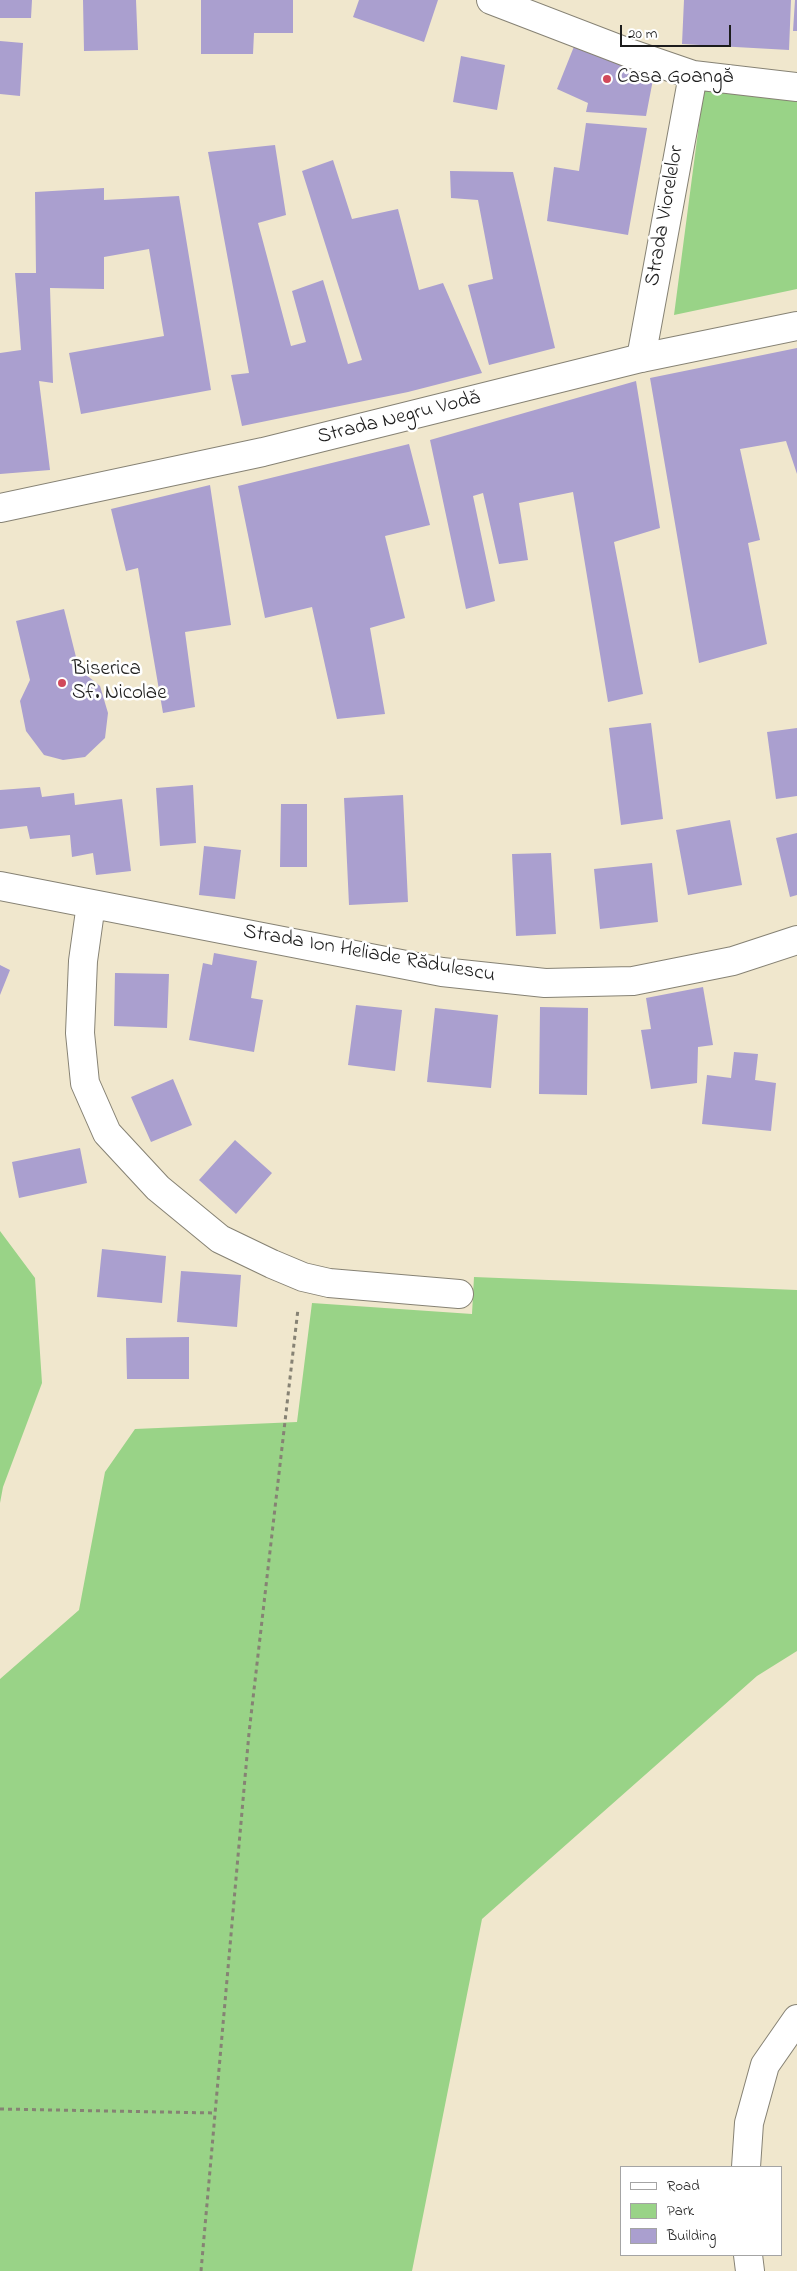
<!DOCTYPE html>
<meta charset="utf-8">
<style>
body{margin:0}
#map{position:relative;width:797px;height:2271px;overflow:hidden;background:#f0e7cd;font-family:"Indie Flower",sans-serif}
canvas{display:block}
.legend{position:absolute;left:620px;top:2166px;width:162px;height:90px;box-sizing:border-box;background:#fff;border:1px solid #a4a4a4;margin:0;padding:6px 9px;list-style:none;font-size:15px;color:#1c1c1c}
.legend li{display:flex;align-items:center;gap:10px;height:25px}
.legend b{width:25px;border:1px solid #a4a4a4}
.scale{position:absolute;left:620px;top:25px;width:111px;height:22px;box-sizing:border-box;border:2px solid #1c1c1c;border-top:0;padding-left:6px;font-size:15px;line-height:18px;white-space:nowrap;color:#1c1c1c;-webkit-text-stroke:4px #fff;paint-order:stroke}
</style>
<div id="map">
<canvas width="797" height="2271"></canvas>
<ul class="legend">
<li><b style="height:6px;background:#fff"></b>Road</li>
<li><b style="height:14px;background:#99d387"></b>Park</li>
<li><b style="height:14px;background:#aa9fcf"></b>Building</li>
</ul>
<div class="scale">20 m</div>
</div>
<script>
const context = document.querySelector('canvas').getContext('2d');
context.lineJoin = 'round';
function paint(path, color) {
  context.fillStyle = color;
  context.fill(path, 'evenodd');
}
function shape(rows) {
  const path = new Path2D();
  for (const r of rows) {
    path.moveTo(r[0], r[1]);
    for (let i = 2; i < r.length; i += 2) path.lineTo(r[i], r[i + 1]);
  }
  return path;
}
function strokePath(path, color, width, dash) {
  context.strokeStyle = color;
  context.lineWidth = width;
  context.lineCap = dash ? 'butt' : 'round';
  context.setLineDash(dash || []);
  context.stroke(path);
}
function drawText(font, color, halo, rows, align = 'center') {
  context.font = font + ' "Indie Flower",sans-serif';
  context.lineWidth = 5;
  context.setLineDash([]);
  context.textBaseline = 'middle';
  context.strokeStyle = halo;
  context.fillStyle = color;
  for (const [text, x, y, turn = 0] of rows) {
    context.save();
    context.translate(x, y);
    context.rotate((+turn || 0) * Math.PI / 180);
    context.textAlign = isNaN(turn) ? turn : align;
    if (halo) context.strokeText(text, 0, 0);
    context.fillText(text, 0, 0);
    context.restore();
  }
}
const green = shape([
 [704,86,797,98,797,289,674,315],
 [0,1231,35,1278,42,1383,3,1487,0,1503],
 [474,1277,797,1290,797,1651,757,1676,482,1919,412,2271,0,2271,0,1679,79,1610,105,1472,135,1429,297,1422,312,1303,472,1314]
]);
const building = shape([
 [0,0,32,0,31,18,0,18],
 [83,0,136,0,138,50,84,51],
 [201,0,293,0,293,33,254,33,253,54,201,54],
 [359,0,438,0,424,42,353,17],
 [684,0,791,0,789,50,682,44],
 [795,0,797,0,797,31,793,31],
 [577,39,655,69,646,116,586,112,588,103,557,89],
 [0,41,23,43,20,96,0,94],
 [461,56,505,65,497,110,453,102],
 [586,123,647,128,628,235,547,221,554,167,579,171],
 [275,145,286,215,258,223,291,346,306,342,292,291,323,280,348,364,362,360,302,171,333,160,352,219,398,209,419,290,443,283,482,373,408,392,242,426,231,375,249,373,208,152],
 [450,171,513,172,555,348,489,365,468,285,493,279,478,200,451,198],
 [104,188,104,200,179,196,211,390,81,414,69,353,164,336,149,249,104,257,104,289,50,288,53,383,39,381,50,470,0,474,0,353,21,350,15,273,36,273,35,192],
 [797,348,797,474,786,441,740,449,760,540,748,543,767,644,699,663,650,378],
 [636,381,660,528,614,542,643,694,608,702,573,492,519,503,528,560,499,564,483,493,473,496,495,601,466,609,430,440],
 [409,444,430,525,385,536,405,618,370,628,385,714,337,719,312,607,265,618,238,486],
 [210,485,231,625,185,632,195,707,163,713,138,568,126,571,111,509],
 [64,609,79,669,100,686,108,713,105,738,85,757,63,760,44,755,26,731,20,701,30,680,16,621],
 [651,723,663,819,621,825,609,728],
 [797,728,797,796,776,799,767,732],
 [193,785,196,843,160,846,156,788],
 [40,787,42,797,74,793,75,805,122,799,131,871,96,875,93,853,72,857,70,835,30,839,27,826,0,829,0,790],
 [403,795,408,902,349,905,344,798],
 [281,804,307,804,307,867,280,867],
 [730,820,742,885,688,895,676,830],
 [797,833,797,895,790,897,776,838],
 [204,846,241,850,235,899,199,895],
 [551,853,556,934,516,936,512,854],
 [652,863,658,922,600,929,594,869],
 [214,953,257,961,251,998,263,1000,254,1052,189,1040,203,963,212,965],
 [0,965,10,970,0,995],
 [115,973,169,974,167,1028,114,1026],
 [703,987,713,1045,698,1047,697,1083,651,1089,641,1030,651,1029,646,998],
 [356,1005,402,1010,395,1071,348,1065],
 [540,1007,588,1008,587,1095,539,1094],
 [435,1008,498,1015,491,1088,427,1082],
 [734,1052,758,1054,755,1080,776,1083,771,1131,702,1124,707,1075,731,1078],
 [173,1079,192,1125,151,1142,131,1097],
 [235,1140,272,1173,236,1214,199,1180],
 [80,1148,87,1183,19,1198,12,1162],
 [102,1249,166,1256,162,1303,97,1297],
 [181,1271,241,1275,237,1327,177,1322],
 [189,1337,189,1379,127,1379,126,1338]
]);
const path = shape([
 [0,2109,216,2113],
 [201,2271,249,1733,298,1309]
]);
const street = shape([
 [491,0,629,53,693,75,797,87],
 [641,358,693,75],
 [0,886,442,972,545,983,633,981,733,961,797,940],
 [91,904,83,961,80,1033,85,1083,107,1133,158,1188,220,1239,272,1264,303,1277,329,1283,459,1294],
 [746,2167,749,2123,765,2065,797,2019],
 [748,2255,750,2271]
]);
const primary = shape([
 [0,508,263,452,641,358,797,326]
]);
const markers = [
 [607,79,5,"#d1495b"],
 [62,683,5,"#d1495b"]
];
const poiNames = [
 ["Casa Goangă",617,79],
 ["Biserica",72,671],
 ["Sf. Nicolae",72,695]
];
const streetNames = [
 ["Strada Viorelelor",666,216,-80],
 ["Strada Negru Vodă",399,419,-14],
 ["Strada Ion Heliade Rădulescu",369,955,10]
];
paint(green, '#99d387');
paint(building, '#aa9fcf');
strokePath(street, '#868274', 30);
strokePath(primary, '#868274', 30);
strokePath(path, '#868274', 3, [4, 4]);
strokePath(street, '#fff', 28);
strokePath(primary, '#fff', 28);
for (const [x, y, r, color] of markers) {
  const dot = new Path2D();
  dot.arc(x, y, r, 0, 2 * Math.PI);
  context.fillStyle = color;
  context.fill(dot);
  strokePath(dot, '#fff', 2);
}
drawText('21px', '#1c1c1c', '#fff', poiNames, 'left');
drawText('21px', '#1c1c1c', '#fff', streetNames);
</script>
